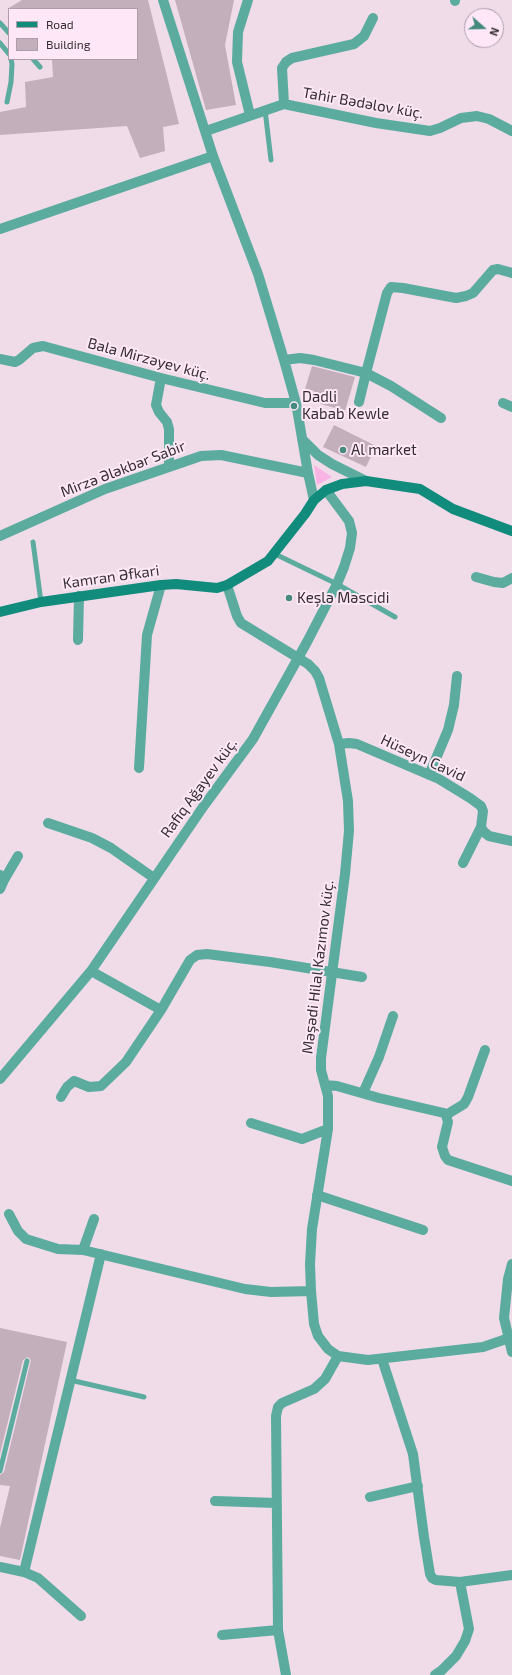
<!DOCTYPE html>
<meta charset="utf-8">
<style>
body{margin:0}
#map{position:relative;width:512px;height:1675px;overflow:hidden;background:#f0dbe9;font-family:"Exo 2",sans-serif}
canvas{display:block}
.legend{position:absolute;left:8px;top:8px;width:130px;height:52px;box-sizing:border-box;background:#fee8f7;border:1px solid #ae9ea9;margin:0;padding:5px 7px;list-style:none;font-size:12px;color:#362e33}
.legend li{display:flex;align-items:center;gap:8px;height:20px}
.legend b{width:20px;border:1px solid #ae9ea9}
.north{position:absolute;left:464px;top:8px;width:40px;height:40px;box-sizing:border-box;background:#fee8f7;border:1px solid #ae9ea9;border-radius:50%;rotate:110deg;font-size:11px;font-weight:700;line-height:16px;text-align:center;color:#362e33}
.north::after{content:'';display:block;margin:auto;width:14px;height:18px;background:#468a7e;clip-path:polygon(50% 0,100% 100%,50% 72%,0 100%)}
</style>
<div id="map">
<canvas width="512" height="1675"></canvas>
<ul class="legend">
<li><b style="height:5px;background:#118c7c"></b>Road</li>
<li><b style="height:11px;background:#c3aebc"></b>Building</li>
</ul>
<div class="north">N</div>
</div>
<script>
const context = document.querySelector('canvas').getContext('2d');
context.lineJoin = 'round';
function paint(path, color) {
  context.fillStyle = color;
  context.fill(path, 'evenodd');
}
function shape(rows) {
  const path = new Path2D();
  for (const r of rows) {
    path.moveTo(r[0], r[1]);
    for (let i = 2; i < r.length; i += 2) path.lineTo(r[i], r[i + 1]);
  }
  return path;
}
function strokePath(path, color, width, dash) {
  context.strokeStyle = color;
  context.lineWidth = width;
  context.lineCap = dash ? 'butt' : 'round';
  context.setLineDash(dash || []);
  context.stroke(path);
}
function drawText(font, color, halo, rows, align = 'center') {
  context.font = font + ' "Exo 2",sans-serif';
  context.lineWidth = 4;
  context.setLineDash([]);
  context.textBaseline = 'middle';
  context.strokeStyle = halo;
  context.fillStyle = color;
  for (const [text, x, y, turn = 0] of rows) {
    context.save();
    context.translate(x, y);
    context.rotate((+turn || 0) * Math.PI / 180);
    context.textAlign = isNaN(turn) ? turn : align;
    if (halo) context.strokeText(text, 0, 0);
    context.fillText(text, 0, 0);
    context.restore();
  }
}
const green = shape([
 [314,465,332,477,317,485]
]);
const building = shape([
 [22,0,148,0,179,124,163,127,165,151,140,158,127,126,0,135,0,112,26,107,25,82,53,77,52,59,137,59,137,9,7,9],
 [175,0,234,0,225,45,236,105,206,110],
 [312,366,355,377,345,411,311,401,314,391,305,389],
 [334,425,376,446,366,467,323,447],
 [0,1328,67,1342,20,1560,0,1556,0,1528,10,1486,0,1485,0,1475,4,1472,31,1360,28,1357,23,1360,0,1454]
]);
const lane = shape([
 [0,23,9,33],
 [0,43,9,54],
 [33,59,40,67],
 [7,102,11,82,12,64,11,59],
 [265,110,271,160],
 [33,542,41,602],
 [275,554,337,584,395,617],
 [70,1380,144,1397],
 [0,1471,27,1361]
]);
const street = shape([
 [163,0,213,156,258,274,284,360,296,403,308,473,314,500],
 [248,0,238,32,237,62,250,115],
 [455,1,455,0],
 [284,104,282,68,286,62,292,58,354,44,364,36,373,18],
 [206,131,284,104,376,123,430,131,440,128,461,118,477,116,489,119,512,131],
 [0,229,213,156],
 [0,359,15,362,19,360,33,348,43,346,161,378,265,403,296,403],
 [284,360,300,358,314,360,366,373,387,293,391,287,403,288,456,298,466,296,473,293,493,270,498,269,512,273],
 [161,378,156,405,159,412,167,422,169,429,169,466],
 [359,402,366,373,391,386,441,418],
 [503,403,512,407],
 [302,439,318,455,332,464,366,481],
 [0,536,105,489,201,456,221,455,308,473],
 [476,577,494,582,503,583,512,578],
 [227,585,237,616,241,623,308,664,315,671,319,678,339,744,348,801,349,831,345,874,321,1058,321,1070,328,1096,328,1129,312,1229,310,1264,311,1291,314,1324,318,1336,328,1349,338,1356,368,1360,483,1347,512,1337],
 [78,640,79,596],
 [339,744,349,743,357,744,439,779,470,798,481,806,483,811,481,827,484,832,489,836,512,841],
 [139,768,147,635,161,585],
 [429,775,448,730,454,705,457,676],
 [48,823,92,838,111,848,154,878],
 [463,863,481,827],
 [0,875,4,880,0,889],
 [4,880,18,856],
 [91,971,161,1010],
 [0,1079,91,971,203,807,253,739,307,642,337,584,344,567,350,548,352,533,349,521,326,490],
 [325,1085,337,1086,379,1098,444,1113,446,1115,448,1122,442,1147,445,1156,448,1160,512,1181],
 [363,1093,379,1057,393,1016],
 [61,1097,67,1087,74,1081,89,1087,101,1086,126,1062,161,1010,190,960,197,955,207,954,270,962,362,977],
 [446,1115,464,1104,468,1097,485,1050],
 [251,1123,302,1139,328,1129],
 [317,1195,423,1230],
 [9,1214,18,1231,26,1239,58,1249,83,1250,245,1289,271,1292,311,1291],
 [83,1250,94,1219],
 [512,1264,508,1279,504,1318,512,1352],
 [382,1359,413,1454,424,1537,430,1574,432,1578,436,1580,460,1582,512,1575],
 [370,1497,418,1486],
 [215,1501,276,1503],
 [0,1567,24,1572,38,1578,81,1616],
 [24,1572,101,1254],
 [222,1635,278,1630],
 [286,1675,278,1630,276,1416,278,1407,282,1403,314,1389,325,1379,338,1356],
 [435,1675,441,1671,456,1656,465,1641,469,1629,460,1582]
]);
const secondary = shape([
 [0,612,41,602,161,585,176,584,217,588,227,585,268,561,305,514,314,500,326,490,342,484,366,481,420,489,453,509,512,531]
]);
const markers = [
 [294,406,4,"#468a7e"],
 [343,450,4,"#468a7e"],
 [289,598,4,"#468a7e"]
];
const streetNames = [
 ["Tahir Bədəlov küç.",363,103,10],
 ["Bala Mirzəyev küç.",149,359,15],
 ["Mirzə Ələkbər Sabir",123,469,-21],
 ["Kamran Əfkari",111,577,-8],
 ["Hüseyn Cavid",423,758,25],
 ["Rafiq Ağayev küç.",199,788,-54],
 ["Məşədi Hilal Kazımov küç.",318,967,-83]
];
const poiNames = [
 ["Dadli",302,397],
 ["Kabab Kewle",302,414],
 ["Al market",351,450],
 ["Keşlə Məscidi",297,598]
];
paint(green, '#f9b4e5');
paint(building, '#c3aebc');
strokePath(lane, '#5bac9e', 5);
strokePath(street, '#5bac9e', 10);
strokePath(secondary, '#118c7c', 10);
for (const [x, y, r, color] of markers) {
  const dot = new Path2D();
  dot.arc(x, y, r, 0, 2 * Math.PI);
  context.fillStyle = color;
  context.fill(dot);
  strokePath(dot, '#fee8f7', 1.5);
}
drawText('15px', '#362e33', '#fee8f7', streetNames);
drawText('15px', '#362e33', '#fee8f7', poiNames, 'left');
</script>
